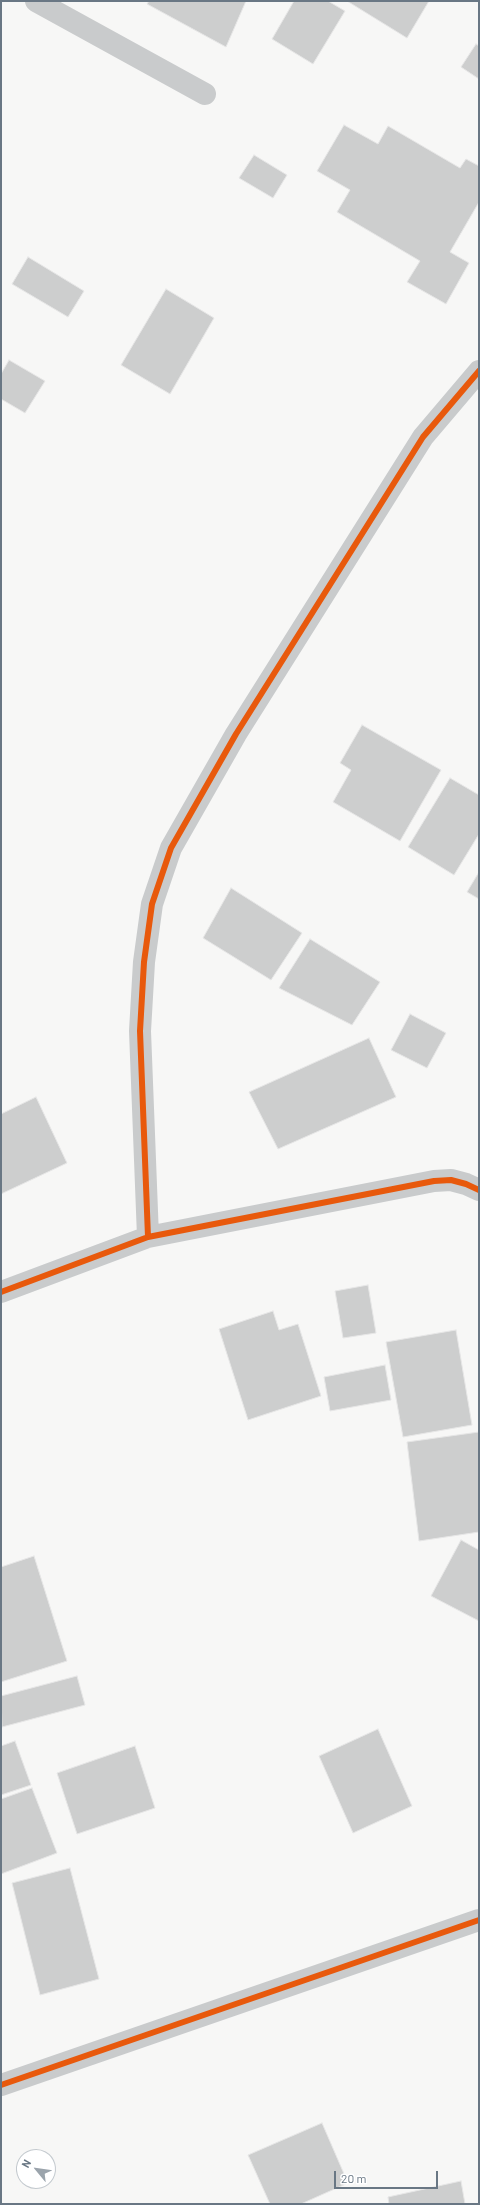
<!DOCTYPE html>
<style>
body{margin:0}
#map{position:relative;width:480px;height:2205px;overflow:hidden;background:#f7f7f6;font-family:Barlow,sans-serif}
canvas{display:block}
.frame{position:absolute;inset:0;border:2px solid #697784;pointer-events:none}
.north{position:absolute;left:16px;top:2149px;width:40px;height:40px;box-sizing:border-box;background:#fff;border:1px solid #c3c9ce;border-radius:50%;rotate:299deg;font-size:11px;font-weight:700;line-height:16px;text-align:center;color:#697784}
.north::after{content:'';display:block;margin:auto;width:14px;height:18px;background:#9ba4ac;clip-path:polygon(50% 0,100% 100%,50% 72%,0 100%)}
.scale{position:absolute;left:334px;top:2171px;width:104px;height:18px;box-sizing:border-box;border:2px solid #697784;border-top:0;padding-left:5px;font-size:12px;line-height:14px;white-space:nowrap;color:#697784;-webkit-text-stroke:3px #fff;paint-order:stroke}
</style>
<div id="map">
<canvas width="480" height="2205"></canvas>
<div class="frame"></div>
<div class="north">N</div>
<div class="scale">20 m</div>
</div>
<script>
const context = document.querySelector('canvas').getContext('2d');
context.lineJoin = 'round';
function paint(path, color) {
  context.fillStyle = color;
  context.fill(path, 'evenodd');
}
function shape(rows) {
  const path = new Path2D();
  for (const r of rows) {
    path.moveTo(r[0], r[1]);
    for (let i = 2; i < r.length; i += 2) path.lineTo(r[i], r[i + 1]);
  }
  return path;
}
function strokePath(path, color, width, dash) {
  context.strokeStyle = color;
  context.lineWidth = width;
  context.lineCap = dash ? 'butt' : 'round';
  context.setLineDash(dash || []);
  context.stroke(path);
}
const building = shape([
 [149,1,246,1,226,47,147,4,149,1],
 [294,1,328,1,345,11,313,64,272,39,294,1],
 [347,1,429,1,407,38,347,1],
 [476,44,479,46,479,79,461,67,476,44],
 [344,125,378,144,388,126,460,168,466,159,479,166,479,202,450,252,469,263,446,304,407,282,420,261,337,212,350,190,317,171,344,125],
 [254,155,287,175,273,198,239,178,254,155],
 [28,257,84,291,68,317,12,284,28,257],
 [166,289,214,318,170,394,121,365,166,289],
 [9,360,45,381,25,413,1,399,1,374,9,360],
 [362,725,441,770,400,841,333,802,351,770,340,763,362,725],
 [450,778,479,795,479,834,454,875,408,847,450,778],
 [479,872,479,899,467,892,479,872],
 [231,888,302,933,271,980,203,938,231,888],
 [310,939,380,982,352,1025,279,988,310,939],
 [410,1014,446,1033,427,1068,391,1050,410,1014],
 [369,1038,396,1097,278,1149,249,1092,369,1038],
 [36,1097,67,1163,1,1194,1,1114,36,1097],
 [368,1285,376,1333,343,1338,335,1291,368,1285],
 [273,1311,279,1330,298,1324,321,1396,248,1420,219,1329,273,1311],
 [456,1330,472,1425,403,1437,386,1342,456,1330],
 [385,1365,391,1400,330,1411,324,1377,385,1365],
 [479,1432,479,1532,419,1541,407,1442,479,1432],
 [461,1540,479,1550,479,1621,431,1596,461,1540],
 [34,1556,67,1661,1,1682,1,1567,34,1556],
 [77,1676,85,1705,2,1727,1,1696,77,1676],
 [378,1729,412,1806,353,1833,319,1756,378,1729],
 [15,1741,31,1785,1,1795,1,1746,15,1741],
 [135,1746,155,1808,77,1834,57,1773,135,1746],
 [32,1788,57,1853,1,1874,1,1799,32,1788],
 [70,1868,99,1979,40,1995,12,1883,70,1868],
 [322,2123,348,2183,301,2204,270,2204,248,2155,322,2123],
 [461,2181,465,2204,389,2204,388,2197,461,2181]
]);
const minor = shape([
 [36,1,205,94],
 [148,1237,140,1031,144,962,152,904,171,848,236,734,423,437,479,371],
 [1,1292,148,1237,434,1181,451,1180,466,1184,479,1190],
 [1,2085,479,1920]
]);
const cycleway = shape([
 [148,1237,140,1031,144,962,152,904,171,848,236,734,423,437,479,371],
 [1,1292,148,1237,434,1181,451,1180,466,1184,479,1190],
 [1,2085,479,1920]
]);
paint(building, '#cdcece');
strokePath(building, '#e6e6e6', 1);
strokePath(minor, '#c9cbcc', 22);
strokePath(cycleway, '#e8590c', 6);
</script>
